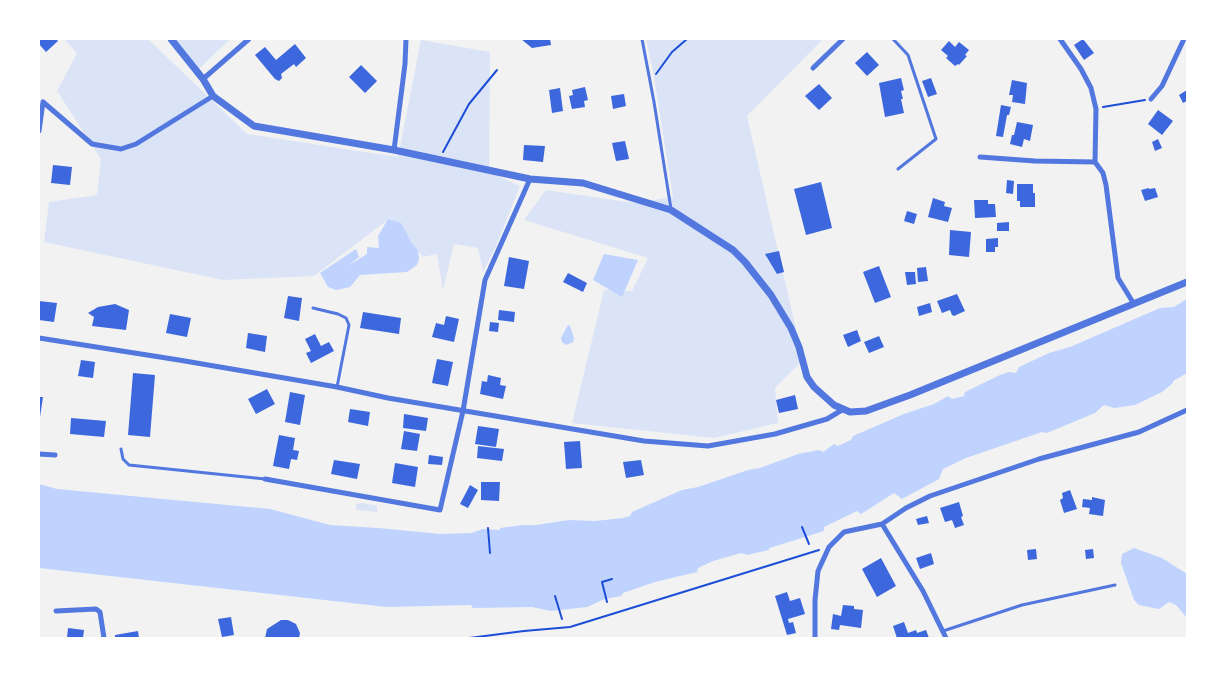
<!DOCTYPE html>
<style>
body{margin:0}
#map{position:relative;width:1226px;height:677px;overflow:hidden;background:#f2f2f2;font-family:"Zilla Slab",serif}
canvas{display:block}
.frame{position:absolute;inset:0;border:40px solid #fff;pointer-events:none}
</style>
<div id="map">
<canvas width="1226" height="677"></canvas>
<div class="frame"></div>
</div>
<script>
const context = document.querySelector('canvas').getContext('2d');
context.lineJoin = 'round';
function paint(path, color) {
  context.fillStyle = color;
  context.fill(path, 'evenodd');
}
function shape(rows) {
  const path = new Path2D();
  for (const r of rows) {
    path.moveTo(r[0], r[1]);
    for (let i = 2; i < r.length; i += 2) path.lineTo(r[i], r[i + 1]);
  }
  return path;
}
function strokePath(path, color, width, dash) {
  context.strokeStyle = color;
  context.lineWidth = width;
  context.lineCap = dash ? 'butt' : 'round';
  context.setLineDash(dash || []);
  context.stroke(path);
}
const green = shape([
 [64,39,148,39,247,134,398,157,421,40,490,52,489,172,520,186,496,246,483,272,478,248,454,244,443,290,437,254,423,257,390,218,314,276,223,280,44,242,49,202,97,195,101,159,57,91,77,53],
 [174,39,230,39,198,70],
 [646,39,823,39,747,116,803,360,775,388,778,423,714,438,572,423,604,290,632,291,648,258,524,220,546,190,634,203,673,197,654,77],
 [363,503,377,506,377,512,356,510,356,504]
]);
const water = shape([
 [388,219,401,223,411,242,418,250,419,259,417,265,407,272,360,275,350,287,336,290,328,287,320,273,356,249,359,257,349,265,367,254,367,247,379,248,378,236],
 [604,254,638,260,622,297,593,280],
 [1187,299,1187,373,1173,381,1173,383,1162,392,1135,405,1114,408,1104,405,1095,413,1047,433,1042,432,966,458,943,469,939,479,902,499,894,493,861,514,857,511,824,527,824,531,776,546,769,548,769,550,747,555,741,553,713,561,698,568,697,572,655,582,623,593,621,596,605,599,587,607,551,611,532,607,473,608,471,605,387,607,39,568,39,484,57,489,270,509,330,525,378,528,440,534,471,533,483,529,500,530,500,528,523,525,536,525,569,520,595,521,623,518,630,516,632,512,682,490,698,487,748,470,760,468,798,454,819,450,823,452,834,444,838,446,851,440,853,436,904,414,934,404,948,396,952,399,964,396,965,392,1000,375,1009,372,1016,373,1019,367,1049,353,1070,347,1160,308,1174,307],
 [568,325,570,326,574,338,573,342,566,345,562,342,561,338],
 [1134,548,1162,558,1187,574,1187,618,1176,605,1169,602,1159,609,1139,605,1134,600,1121,563,1122,554]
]);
const building = shape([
 [39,39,56,39,58,41,46,52,39,44],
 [521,39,550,39,551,45,532,48],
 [1083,39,1094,53,1084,60,1074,45],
 [949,41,955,47,959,42,969,50,965,55,967,56,959,65,958,64,955,66,946,58,948,56,941,50],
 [295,44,306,58,296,67,294,64,281,74,282,78,279,81,275,79,255,55,265,47,276,60],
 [867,52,879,65,867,76,855,63],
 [361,65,377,81,365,93,349,77],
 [901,78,904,90,901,91,903,99,901,99,904,113,885,117,879,83],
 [931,78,937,94,928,97,922,81],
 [1012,80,1027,83,1025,104,1012,102,1013,95,1009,95],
 [819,84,832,98,819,110,805,96],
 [585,87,588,100,584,101,585,107,572,109,569,96,573,95,572,90],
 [560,88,563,111,552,113,549,90],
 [1187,90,1187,101,1183,103,1179,95],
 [624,94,626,106,613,109,611,96],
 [1001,105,1011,107,1009,115,1007,115,1003,137,996,136],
 [1158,110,1173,121,1162,135,1148,124],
 [1017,122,1033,125,1030,141,1024,139,1022,147,1010,144,1012,135,1014,135],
 [1158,139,1162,148,1155,151,1152,142],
 [625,141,629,159,616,161,612,143],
 [524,145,545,146,543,162,523,160],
 [53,165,72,167,70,185,51,183],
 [1007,180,1014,181,1013,194,1006,193],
 [821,182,832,228,806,235,794,189],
 [1017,184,1033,184,1033,193,1035,193,1035,207,1020,207,1020,201,1017,201],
 [1149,188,1149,189,1155,188,1158,197,1145,201,1141,190],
 [933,198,945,202,944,206,952,208,948,222,928,217],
 [974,200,988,200,988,204,995,204,996,217,975,218],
 [907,211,917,214,914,224,904,221],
 [1009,222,1009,231,997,231,997,223],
 [950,230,971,232,969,257,949,255],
 [998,238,998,247,995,247,995,252,986,252,986,239],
 [779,251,784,272,777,274,765,254],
 [509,257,529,261,524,289,504,286],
 [879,266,891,297,875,303,863,272],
 [926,267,928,281,918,282,917,268],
 [905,272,915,272,916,284,907,285],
 [568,273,587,283,583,292,563,282],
 [957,294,965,311,954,316,952,315,950,310,942,313,937,301],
 [288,296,302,298,299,321,284,318],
 [39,301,57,303,54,322,39,320],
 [930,303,932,312,919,316,917,307],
 [115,304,129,310,126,330,92,326,94,317,88,313,98,307],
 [499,310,515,312,514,322,498,320],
 [363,312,401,318,399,334,360,328],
 [170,314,191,318,187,337,166,333],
 [446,316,459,319,454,342,432,337,436,323,444,325],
 [490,322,499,323,498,332,489,331],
 [857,330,861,341,848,347,843,335],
 [248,333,267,336,265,352,246,348],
 [315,334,321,346,329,342,334,351,311,363,306,353,311,351,305,339],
 [879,336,884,347,869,353,864,342],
 [437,359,453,362,448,386,432,383],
 [81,360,95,362,93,378,78,376],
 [133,373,155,375,150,437,128,435],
 [488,375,501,378,500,385,506,386,503,399,480,394,482,381,487,382],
 [267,389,275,404,256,414,248,399],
 [290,392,305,395,300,425,285,422],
 [795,395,798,409,779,413,776,400],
 [39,397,43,397,40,417,39,417],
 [350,409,370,412,368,426,348,422],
 [404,414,428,418,426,431,403,428],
 [71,418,106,421,104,437,70,434],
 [478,426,499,429,496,447,475,444],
 [404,431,420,434,417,451,401,449],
 [279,435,295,438,293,450,299,451,297,460,291,459,289,469,273,466],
 [580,441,582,468,566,469,564,442],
 [478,446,504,449,502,461,477,458],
 [429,455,443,457,442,465,428,464],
 [334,460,360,464,357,479,331,474],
 [641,460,644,475,626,478,623,462],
 [395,463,418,467,415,487,392,483],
 [481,482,500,482,499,501,481,500],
 [470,485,478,490,468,508,460,504],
 [1070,490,1077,509,1064,513,1060,500,1063,498,1062,493],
 [1092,497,1105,500,1103,516,1089,514,1090,508,1082,507,1083,499,1092,500],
 [959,502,963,516,961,517,964,525,955,528,952,520,945,522,940,508],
 [927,516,929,523,918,525,916,519],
 [1036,549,1037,559,1028,560,1027,550],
 [1093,549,1094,558,1086,559,1085,550],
 [931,553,934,564,920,569,916,558],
 [881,558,896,586,877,597,862,569],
 [787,592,790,601,800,598,805,614,788,619,789,623,793,622,796,633,787,635,775,596],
 [843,605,854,606,854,609,863,610,861,628,840,625,839,630,831,629,833,614,841,616],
 [231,617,234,635,222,637,218,619],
 [281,620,288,620,296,624,300,633,299,638,265,638,267,629],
 [904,622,908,633,916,630,917,633,926,630,929,638,897,638,893,626],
 [68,628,84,630,83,638,67,638],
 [138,631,139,638,115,638,115,635]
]);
const path = shape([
 [656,74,672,52,687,39],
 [1103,107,1145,100],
 [443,152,469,104,497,70],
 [802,527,809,544],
 [488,528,490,553],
 [555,596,562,619],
 [607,602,602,582,612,579],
 [469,638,524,631,570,627,819,550]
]);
const service = shape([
 [642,39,654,102,671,209],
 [893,39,908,55,936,139,898,169],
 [313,308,338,314,346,318,349,325,337,387],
 [121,449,123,459,129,465,265,479],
 [943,631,1022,605,1115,585]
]);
const minor = shape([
 [1060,39,1081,69,1091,88,1096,109,1095,162],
 [813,68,843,39],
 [203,79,249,39],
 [1151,99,1162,86,1184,39],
 [43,102,92,144,121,149,136,144,213,96],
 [39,131,43,102],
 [394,150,405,64,406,39],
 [980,157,1035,161,1095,162,1103,173,1106,185,1118,278,1134,304],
 [39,338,179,360,337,387,388,398,644,441,708,446,775,434,827,419,842,410],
 [39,454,55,455],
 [265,479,440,510,463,411,485,280,530,179],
 [882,524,923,591,946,638],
 [56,611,96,609,100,612,104,638],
 [815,638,815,600,818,571,829,547,844,532,882,524,906,508,930,496,1039,459,1139,432,1187,410]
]);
const tertiary = shape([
 [171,39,203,79,213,96,254,126,394,150,530,179,583,183,671,210,733,250,745,262,771,295,791,328,799,347,807,377,814,387,834,405,850,412,866,411,910,395,1187,282]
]);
paint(green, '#dbe4f7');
paint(water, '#bfd3fe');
paint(building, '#3d67dc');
strokePath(path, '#1d4ed8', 2);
strokePath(service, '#5277de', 3);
strokePath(minor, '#5277de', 5);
strokePath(tertiary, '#5277de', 7);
</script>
